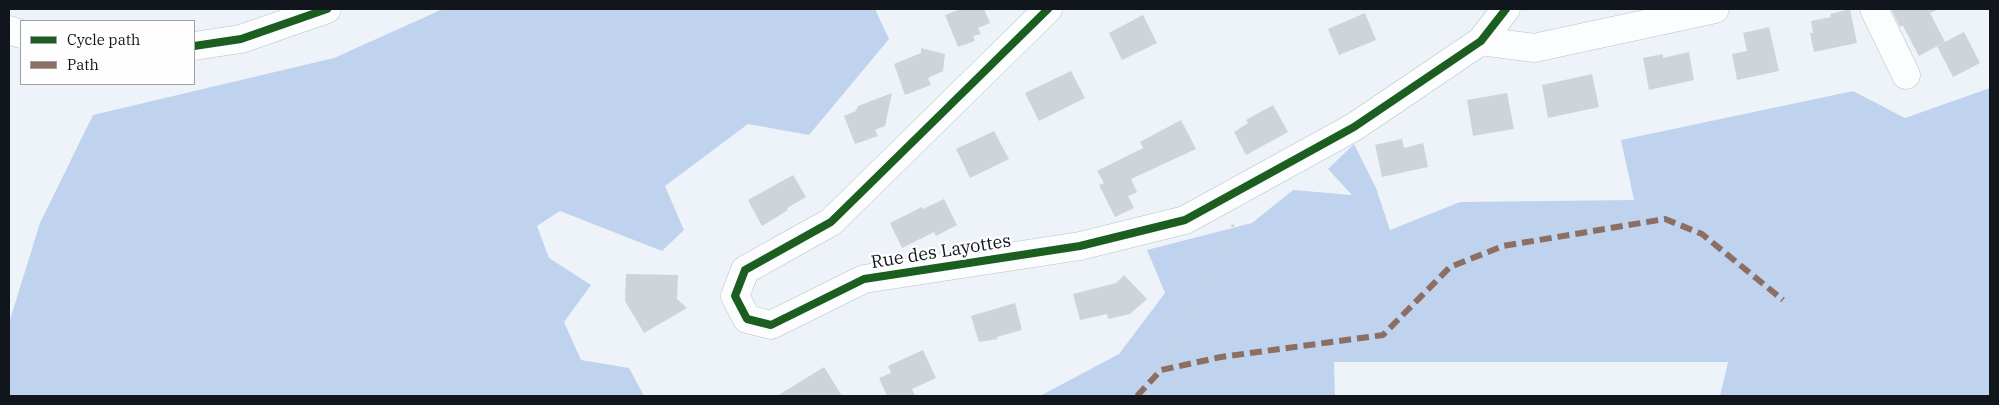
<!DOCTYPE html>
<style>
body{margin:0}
#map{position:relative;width:1999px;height:405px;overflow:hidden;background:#eef3f9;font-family:"IBM Plex Serif",serif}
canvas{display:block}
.frame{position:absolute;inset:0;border:10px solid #11161c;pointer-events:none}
.legend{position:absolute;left:20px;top:20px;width:175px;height:65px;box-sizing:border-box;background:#fefefe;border:1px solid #9fa1a4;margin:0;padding:6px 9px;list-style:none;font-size:15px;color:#11161c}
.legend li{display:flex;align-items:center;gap:10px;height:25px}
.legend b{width:25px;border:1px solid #9fa1a4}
</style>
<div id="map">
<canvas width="1999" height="405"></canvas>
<div class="frame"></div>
<ul class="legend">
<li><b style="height:6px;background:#1b5e20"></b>Cycle path</li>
<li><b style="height:6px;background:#8d6e63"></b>Path</li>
</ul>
</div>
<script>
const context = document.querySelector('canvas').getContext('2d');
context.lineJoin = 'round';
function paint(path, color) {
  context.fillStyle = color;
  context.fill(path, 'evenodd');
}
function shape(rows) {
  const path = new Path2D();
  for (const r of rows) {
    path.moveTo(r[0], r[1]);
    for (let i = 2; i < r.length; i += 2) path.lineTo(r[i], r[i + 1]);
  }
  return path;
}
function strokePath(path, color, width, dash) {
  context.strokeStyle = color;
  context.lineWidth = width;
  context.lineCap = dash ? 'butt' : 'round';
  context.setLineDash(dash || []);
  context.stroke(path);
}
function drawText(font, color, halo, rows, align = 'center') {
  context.font = font + ' "IBM Plex Serif",serif';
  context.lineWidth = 4.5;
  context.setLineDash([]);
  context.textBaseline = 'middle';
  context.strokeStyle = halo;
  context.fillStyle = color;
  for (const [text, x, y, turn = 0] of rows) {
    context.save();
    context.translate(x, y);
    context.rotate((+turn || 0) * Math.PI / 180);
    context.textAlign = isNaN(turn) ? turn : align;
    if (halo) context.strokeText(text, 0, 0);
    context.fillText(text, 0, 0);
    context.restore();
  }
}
const forest = shape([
 [443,9,875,9,889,39,809,135,748,124,665,186,684,230,662,251,560,211,537,226,549,258,591,285,564,322,581,360,629,368,644,396,9,396,9,323,40,223,93,115,334,58],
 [1990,88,1990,396,1720,396,1728,362,1334,362,1335,396,1040,396,1119,354,1165,293,1147,250,1252,223,1293,190,1352,195,1328,169,1354,144,1376,188,1390,230,1460,202,1634,200,1621,140,1853,91,1905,118]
]);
const building = shape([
 [961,9,984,9,990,23,978,28,981,34,973,36,975,41,958,47,945,15],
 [1850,9,1857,43,1814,52,1810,33,1813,33,1811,21,1831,17,1830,14],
 [1891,9,1939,9,1930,13,1945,42,1919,56,1903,26,1900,27],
 [1365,13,1376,40,1339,55,1328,29],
 [1143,15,1157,43,1122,60,1109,33],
 [1769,27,1779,71,1737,80,1732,54,1747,51,1743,33],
 [1964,32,1980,63,1953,77,1937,46],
 [921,48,945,54,943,71,928,78,931,85,905,95,894,64,921,53],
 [1689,52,1694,80,1649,90,1643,58,1663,54,1663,58],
 [1071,71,1085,98,1039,121,1025,93],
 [1592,74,1599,107,1548,118,1542,85],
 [892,93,885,126,875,130,878,136,855,144,844,116,856,111,858,106],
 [1507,93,1514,129,1473,136,1467,100],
 [1273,105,1288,132,1246,155,1234,132,1248,123,1246,120],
 [1181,120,1196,149,1131,179,1137,192,1128,196,1134,208,1115,217,1099,185,1104,183,1097,171,1143,148,1140,142],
 [994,131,1009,159,970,178,956,149],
 [1402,139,1404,148,1423,143,1428,167,1382,177,1375,145],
 [793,175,806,197,787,208,788,210,762,226,748,200],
 [944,199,957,225,936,236,934,232,902,248,890,223,922,207,923,209],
 [626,274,678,275,677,299,687,308,644,333,625,301],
 [1124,275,1147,299,1130,314,1108,319,1107,314,1080,320,1073,294,1116,283],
 [1015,303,1022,330,997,337,998,339,979,342,971,316],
 [923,350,936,378,912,389,915,396,887,396,879,378,891,373,888,366],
 [824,367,842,396,777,396]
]);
const path = shape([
 [1149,396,1234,223]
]);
const minor = shape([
 [1048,9,831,222,745,270,735,296,747,319,771,325,864,279,1080,246,1185,220,1354,127,1481,41,1506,9],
 [1874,9,1906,75],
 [9,30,21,34],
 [1481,41,1534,48,1715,9],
 [194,46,241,39,327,9]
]);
const quiet = shape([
 [1137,396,1161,370,1221,357,1383,335,1450,267,1503,246,1665,219,1702,234,1783,300]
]);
const cycleway = shape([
 [1048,9,831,222,745,270,735,296,747,319,771,325,864,279,1080,246,1185,220,1354,127,1481,41,1506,9],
 [194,46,241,39,327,9]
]);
const streetNames = [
 ["Rue des Layottes",941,252,-9]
];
paint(forest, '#bfd3ef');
paint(building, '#cfd4da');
strokePath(minor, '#bbc0c6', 29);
strokePath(path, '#d0d2d5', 3, [2.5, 4]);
strokePath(minor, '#fcfdfe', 28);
strokePath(quiet, '#8d6e63', 6, [12, 6]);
strokePath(cycleway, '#1b5e20', 8);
drawText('18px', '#11161c', '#fefefe', streetNames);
</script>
